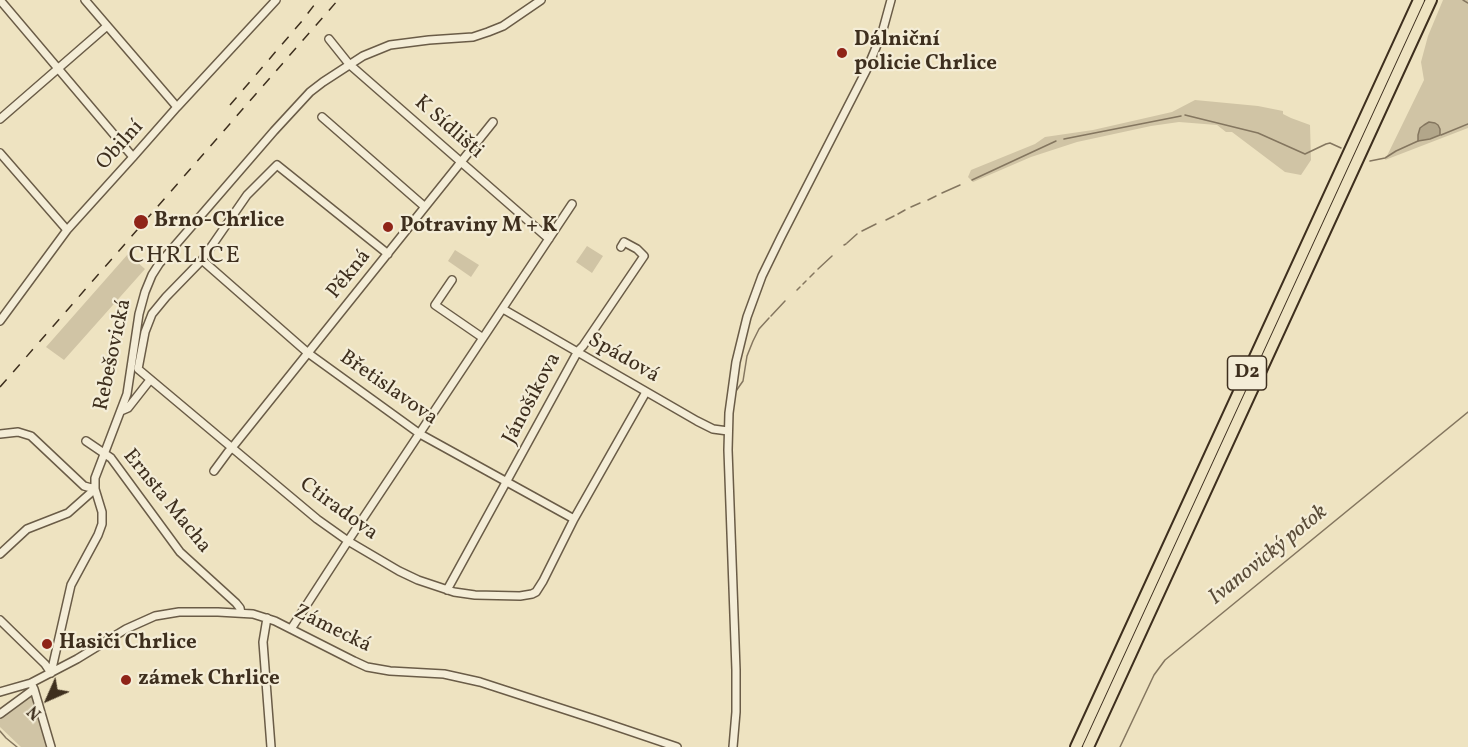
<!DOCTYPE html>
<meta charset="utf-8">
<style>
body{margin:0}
#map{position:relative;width:1468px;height:747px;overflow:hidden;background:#eee3c1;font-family:Vollkorn,serif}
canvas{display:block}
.north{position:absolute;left:18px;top:669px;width:60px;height:60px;-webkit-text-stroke:4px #f4edd7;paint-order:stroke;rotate:225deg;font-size:16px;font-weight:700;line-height:24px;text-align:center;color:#3e2f1e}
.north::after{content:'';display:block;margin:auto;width:21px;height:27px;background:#3e2f1e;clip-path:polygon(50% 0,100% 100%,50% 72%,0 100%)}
</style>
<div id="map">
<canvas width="1468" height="747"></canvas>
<div class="north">N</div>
</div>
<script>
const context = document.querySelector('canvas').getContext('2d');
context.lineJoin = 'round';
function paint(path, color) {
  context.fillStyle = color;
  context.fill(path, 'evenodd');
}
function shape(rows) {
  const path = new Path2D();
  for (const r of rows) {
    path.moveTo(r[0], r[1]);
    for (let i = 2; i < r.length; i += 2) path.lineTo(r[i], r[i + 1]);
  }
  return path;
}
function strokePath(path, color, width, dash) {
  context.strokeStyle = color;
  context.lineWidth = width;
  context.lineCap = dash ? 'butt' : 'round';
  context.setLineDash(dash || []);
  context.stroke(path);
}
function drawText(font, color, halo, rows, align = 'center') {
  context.font = font + ' Vollkorn,serif';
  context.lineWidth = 4.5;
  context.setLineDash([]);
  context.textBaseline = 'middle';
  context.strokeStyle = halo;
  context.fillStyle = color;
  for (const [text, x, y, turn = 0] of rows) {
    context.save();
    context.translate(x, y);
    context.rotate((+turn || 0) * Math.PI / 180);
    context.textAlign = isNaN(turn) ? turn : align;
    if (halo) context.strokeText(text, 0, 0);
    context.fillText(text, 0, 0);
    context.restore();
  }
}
const green = shape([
 [1443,0,1468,0,1468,128,1385,160,1424,80,1421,62,1428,36],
 [1195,100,1258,106,1283,111,1283,114,1291,118,1310,125,1311,160,1301,175,1285,172,1232,132,1226,132,1217,125,1179,122,1151,126,1077,142,1031,157,973,182,968,177,971,170,1035,144,1045,137,1093,130,1172,112],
 [587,246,603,256,592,273,576,262],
 [455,250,479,265,471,277,448,261],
 [128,254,145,269,64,360,46,347],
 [30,696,34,698,48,747,21,747,0,727,0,718]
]);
const water = shape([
 [1429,122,1435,123,1438,125,1440,129,1440,135,1430,139,1418,141,1418,135,1420,128,1424,125,1429,122]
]);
const stream = shape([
 [1463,0,1468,3],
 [1185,115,1258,133,1305,154,1326,144,1330,143,1341,148],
 [1441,135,1468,124],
 [1064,139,1181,116],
 [1370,161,1385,158,1396,151,1418,141],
 [972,180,1056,141],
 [942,193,960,185],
 [928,200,936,196],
 [911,207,920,203],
 [898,214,905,210],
 [886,220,894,216],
 [862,231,876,224],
 [847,243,857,234],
 [844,245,846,244],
 [818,269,832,256],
 [810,277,814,273],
 [803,284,806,281],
 [797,290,800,287],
 [771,316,785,301],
 [736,391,743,381,747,356,753,341,759,329,769,318],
 [0,731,6,738,17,747],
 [1120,747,1154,675,1165,660,1468,412]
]);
const minor = shape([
 [0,0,133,157],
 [85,0,177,107],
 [329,39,349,64,549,239],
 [322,117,425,207],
 [0,119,107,26],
 [0,153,67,230],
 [388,254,277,165,247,195,202,260,166,297,152,314,145,332,138,369,317,519,348,541,399,571,418,580,454,592,475,595,520,596,532,594,536,592,543,581,574,519,646,392],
 [202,260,308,353,420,434,574,519],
 [452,280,435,305,483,338],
 [503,309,697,421,713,429,728,431],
 [0,321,67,230,133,157,177,107,276,0],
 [121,411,128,408,150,380],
 [0,434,18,432,31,436,84,486,95,489],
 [86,441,111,458,180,552,236,603,240,608,241,613],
 [214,471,228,452,235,444,493,122],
 [0,554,27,529,68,513,95,489],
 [447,590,578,351,583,346,644,256,637,249,624,242,621,247],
 [267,618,263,642,271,747],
 [0,620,45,664,51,673],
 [291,629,348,541,572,204],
 [51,673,71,585,98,535,102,524,102,512,95,489,95,478,127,394,139,314,145,292,152,275,159,264,274,131,310,92,323,82,363,56,390,45,429,40,473,37,488,32,503,26,541,0],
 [31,683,34,689,51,747],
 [0,692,31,683,77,659,126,629,155,616,179,612,218,612,253,614,275,621,354,661,367,667,390,671,444,674,480,682,597,720,677,747],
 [0,714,34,689],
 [733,747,736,712,736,670,728,450,729,413,736,362,747,317,762,276,781,237,867,69,882,33,891,0]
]);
const highway = shape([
 [1076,747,1419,0],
 [1088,747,1431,0]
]);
const rail = shape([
 [230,105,302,21,318,0],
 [0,387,338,0]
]);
const markers = [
 [842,53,6,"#8f2418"],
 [141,222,8,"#8f2418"],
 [388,227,6,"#8f2418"],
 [47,644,6,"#8f2418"],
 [126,680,6,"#8f2418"]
];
const shields = [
 [1247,373,39]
];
const shieldNames = [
 ["D2",1247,373]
];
const poiNames = [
 ["Dálniční",854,41],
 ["policie Chrlice",854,65],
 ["Brno-Chrlice",154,222],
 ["Potraviny M + K",400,227],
 ["Hasiči Chrlice",59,644],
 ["zámek Chrlice",138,680]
];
const streetNames = [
 ["K Sídlišti",448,128,41],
 ["Obilní",121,146,-48],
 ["Pěkná",350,275,-51],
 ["Rebešovická",114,355,-78],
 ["Spádová",623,359,30],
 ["Břetislavova",388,389,35],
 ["Jánošíkova",533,399,-62],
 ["Ernsta Macha",166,502,51],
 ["Ctiradova",338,510,36],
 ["Zámecká",332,630,26]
];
const waterNames = [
 ["Ivanovický potok",1269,556,-39]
];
const quarterNames = [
 ["CHRLICE",185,258]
];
paint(green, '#d0c4a5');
paint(water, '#b2a68a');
strokePath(water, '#84765f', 1.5);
strokePath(stream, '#84765f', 1.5);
strokePath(minor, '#6a5c47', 10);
strokePath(highway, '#3e2f1e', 14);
strokePath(minor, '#f4edd7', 7);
strokePath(highway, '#eee3c1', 10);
strokePath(rail, '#3e2f1e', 1.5, [10, 10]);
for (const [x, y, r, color] of markers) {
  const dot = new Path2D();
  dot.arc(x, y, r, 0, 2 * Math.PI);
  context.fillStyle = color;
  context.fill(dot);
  strokePath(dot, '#f4edd7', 2);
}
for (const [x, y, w] of shields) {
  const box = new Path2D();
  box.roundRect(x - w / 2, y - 17, w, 34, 4.5);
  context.fillStyle = '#f4edd7';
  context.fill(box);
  strokePath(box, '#3e2f1e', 1.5);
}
drawText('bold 20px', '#3e2f1e', null, shieldNames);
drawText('bold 21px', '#3e2f1e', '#f4edd7', poiNames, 'left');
drawText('21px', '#3e2f1e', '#f4edd7', streetNames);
drawText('italic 22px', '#5b4d39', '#f4edd7', waterNames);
context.letterSpacing = '1.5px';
drawText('24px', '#3e2f1e', '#f4edd7', quarterNames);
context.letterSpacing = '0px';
</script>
